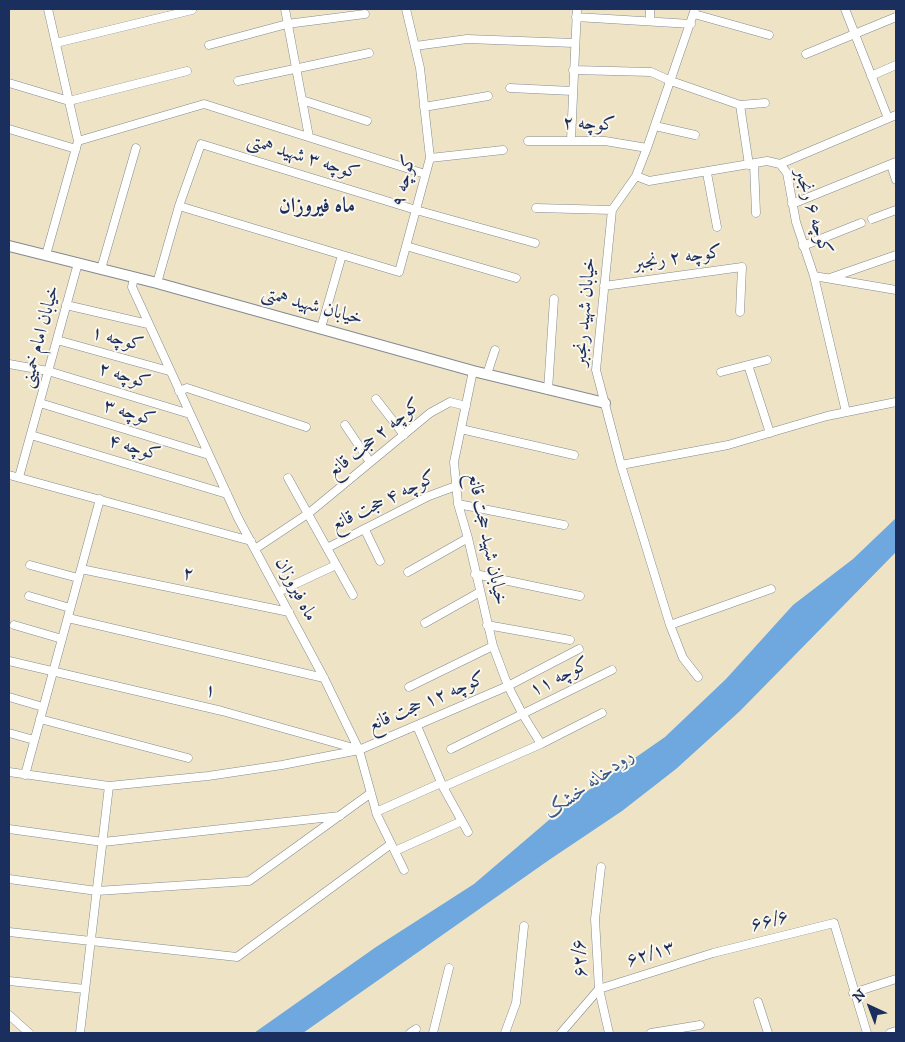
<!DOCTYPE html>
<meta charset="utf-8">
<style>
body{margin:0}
#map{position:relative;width:905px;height:1042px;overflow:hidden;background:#eee4c5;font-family:"IM FELL DW Pica",serif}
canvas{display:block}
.frame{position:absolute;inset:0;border:10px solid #1b2f5e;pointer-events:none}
.north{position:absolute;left:845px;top:982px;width:50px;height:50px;-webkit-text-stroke:4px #fbf7ec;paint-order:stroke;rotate:317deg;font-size:14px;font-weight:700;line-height:20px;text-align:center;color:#1b2f5e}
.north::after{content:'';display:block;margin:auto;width:18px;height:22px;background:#1b2f5e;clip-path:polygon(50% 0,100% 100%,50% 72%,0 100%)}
</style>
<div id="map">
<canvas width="905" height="1042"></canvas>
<div class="frame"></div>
<div class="north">N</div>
</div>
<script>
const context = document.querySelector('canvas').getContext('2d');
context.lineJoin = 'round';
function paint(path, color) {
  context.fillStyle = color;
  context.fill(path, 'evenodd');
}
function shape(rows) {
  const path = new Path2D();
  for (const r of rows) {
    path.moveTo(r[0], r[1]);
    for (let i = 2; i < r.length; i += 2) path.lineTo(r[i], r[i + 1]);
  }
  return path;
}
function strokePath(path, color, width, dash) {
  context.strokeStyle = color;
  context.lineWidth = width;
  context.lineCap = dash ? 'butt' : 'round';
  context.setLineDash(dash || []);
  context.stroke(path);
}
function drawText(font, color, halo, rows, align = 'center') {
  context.font = font + ' "IM FELL DW Pica",Amiri,serif';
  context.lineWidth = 4;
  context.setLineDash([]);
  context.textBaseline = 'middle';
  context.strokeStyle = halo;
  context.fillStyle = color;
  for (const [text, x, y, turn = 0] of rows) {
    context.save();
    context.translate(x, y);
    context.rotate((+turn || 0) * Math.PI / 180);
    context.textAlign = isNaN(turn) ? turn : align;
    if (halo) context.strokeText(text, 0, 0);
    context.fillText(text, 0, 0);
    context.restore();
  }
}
const water = shape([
 [896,518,896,552,740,711,676,769,622,811,549,860,303,1033,254,1033,376,947,474,884,563,808,665,737,726,679,793,605,853,559]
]);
const minor = shape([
 [285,9,309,137],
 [695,9,647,148,636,176,612,210,596,370,621,465,670,625,683,658,698,677],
 [845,9,888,118],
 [694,14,769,35],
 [576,17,691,24],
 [650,21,650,9],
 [56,43,192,10],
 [209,45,287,24,365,14],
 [415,46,467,39,574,43],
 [806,54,896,17],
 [573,70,651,72,671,81,740,105,765,103],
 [871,76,896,65],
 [238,81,369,53],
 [9,83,69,101,187,71],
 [510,88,572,91],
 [302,100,367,121],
 [740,105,749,165],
 [424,107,488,96],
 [655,126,695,135],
 [9,129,76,149],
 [571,140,577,9],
 [78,141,204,104,425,174],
 [528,141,605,141,647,148],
 [430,158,503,150],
 [754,164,756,213],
 [780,164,896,115],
 [891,165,896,180],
 [707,173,717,227],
 [636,176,649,181,767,161,780,164,787,173,796,222,814,276,846,412],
 [792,204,896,162],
 [179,206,399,272,430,158,420,68,406,9],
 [536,208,612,210],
 [872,219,896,210],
 [406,246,516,278],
 [803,246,861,223],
 [46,255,78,141,48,9],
 [101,269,136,148],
 [814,276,896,290],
 [134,277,132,287,238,518,324,678,359,750,377,815,404,870],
 [830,278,896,255],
 [157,283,179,206,201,144,416,210,535,243],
 [604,286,742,267,740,312],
 [66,305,148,324],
 [321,328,342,255],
 [57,340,169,371],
 [9,364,48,371,190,414],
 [748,365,770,433],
 [473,371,454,462,458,504,468,538,493,646,508,686,523,715,541,744],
 [721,372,767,360],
 [487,374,495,350],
 [548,390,554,299],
 [179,391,187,388,306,427],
 [376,399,404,435],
 [40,403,209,455],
 [345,425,370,462],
 [461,429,574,455],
 [31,435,227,494],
 [621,465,728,445,827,416,896,402],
 [9,475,251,541],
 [19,477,78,263],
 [288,478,353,595],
 [458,504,564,525],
 [365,530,380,561],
 [327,548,429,496,456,486],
 [255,549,309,513,430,413,450,402,466,406],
 [30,565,78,578],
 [81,569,289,612],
 [408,572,468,538],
 [475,574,580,596],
 [278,592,336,565],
 [29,596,70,608],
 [68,618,324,678],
 [425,623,480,592],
 [14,625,62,639],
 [487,625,570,640],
 [670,625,771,589],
 [9,661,222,711,357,749],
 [409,687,493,646],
 [9,697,43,707],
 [40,719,188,758],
 [417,726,443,787,468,832],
 [9,733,34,740],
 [451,749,612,670],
 [9,772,109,786,208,776,282,765,359,750,508,686,579,649],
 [25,775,100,499],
 [443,787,541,744,602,713],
 [376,812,441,783],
 [9,829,103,842,340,816],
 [395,851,462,821],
 [9,879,97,891,249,881,371,793],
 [9,932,237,957,391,844],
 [9,981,85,989],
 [853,993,896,979],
 [758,1002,768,1033],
 [9,1015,29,1033],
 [80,1033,109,786],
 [410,1033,416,1029],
 [433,1033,449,968],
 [505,1033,516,1003,524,926],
 [561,1033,599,989,595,919,601,867],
 [609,1033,599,989,713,953,834,923,867,1033],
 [651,1033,700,1025],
 [890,1033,896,1031]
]);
const tertiary = shape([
 [9,246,157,283,473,371,605,403]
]);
const streetNames = [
 ["کوچه ۲",589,125,2],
 ["کوچه ۳ شهید همتی",303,158,17],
 ["کوچه ۹",405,181,-77],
 ["کوچه ۶ رنجبر",812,212,73],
 ["کوچه ۲ رنجبر",678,259,-8],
 ["خیابان شهید همتی",312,307,15],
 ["خیابان شهید رنجبر",586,312,-85],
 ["خیابان امام خمینی",41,337,-75],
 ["کوچه ۱",117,340,15],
 ["کوچه ۲",124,377,17],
 ["کوچه ۳",129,414,17],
 ["کوچه ۲ حجت قانع",375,439,-39],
 ["کوچه ۴",134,449,17],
 ["کوچه ۴ حجت قانع",384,502,-26],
 ["خیابان شهید حجت قانع",486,539,78],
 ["۲",188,575,12],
 ["ماه فیروزان",295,590,62],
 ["کوچه ۱۱",560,678,-27],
 ["۱",210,692,13],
 ["کوچه ۱۲ حجت قانع",427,703,-23],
 ["۶۶/۶",770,922,-14],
 ["۶۲/۱۳",651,955,-17],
 ["۶۲/۶",581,958,-93]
];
const waterNames = [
 ["رودخانه خشک",590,785,-36]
];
const quarterNames = [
 ["ماه فیروزان",317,208]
];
paint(water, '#6ea8de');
strokePath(minor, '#848a92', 9);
strokePath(tertiary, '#848a92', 12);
strokePath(minor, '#fff', 8);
strokePath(tertiary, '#fff', 10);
drawText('19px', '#1b2f5e', '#fbf7ec', streetNames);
drawText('italic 20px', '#38598b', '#fbf7ec', waterNames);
drawText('bold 21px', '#1b2f5e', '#fbf7ec', quarterNames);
</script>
